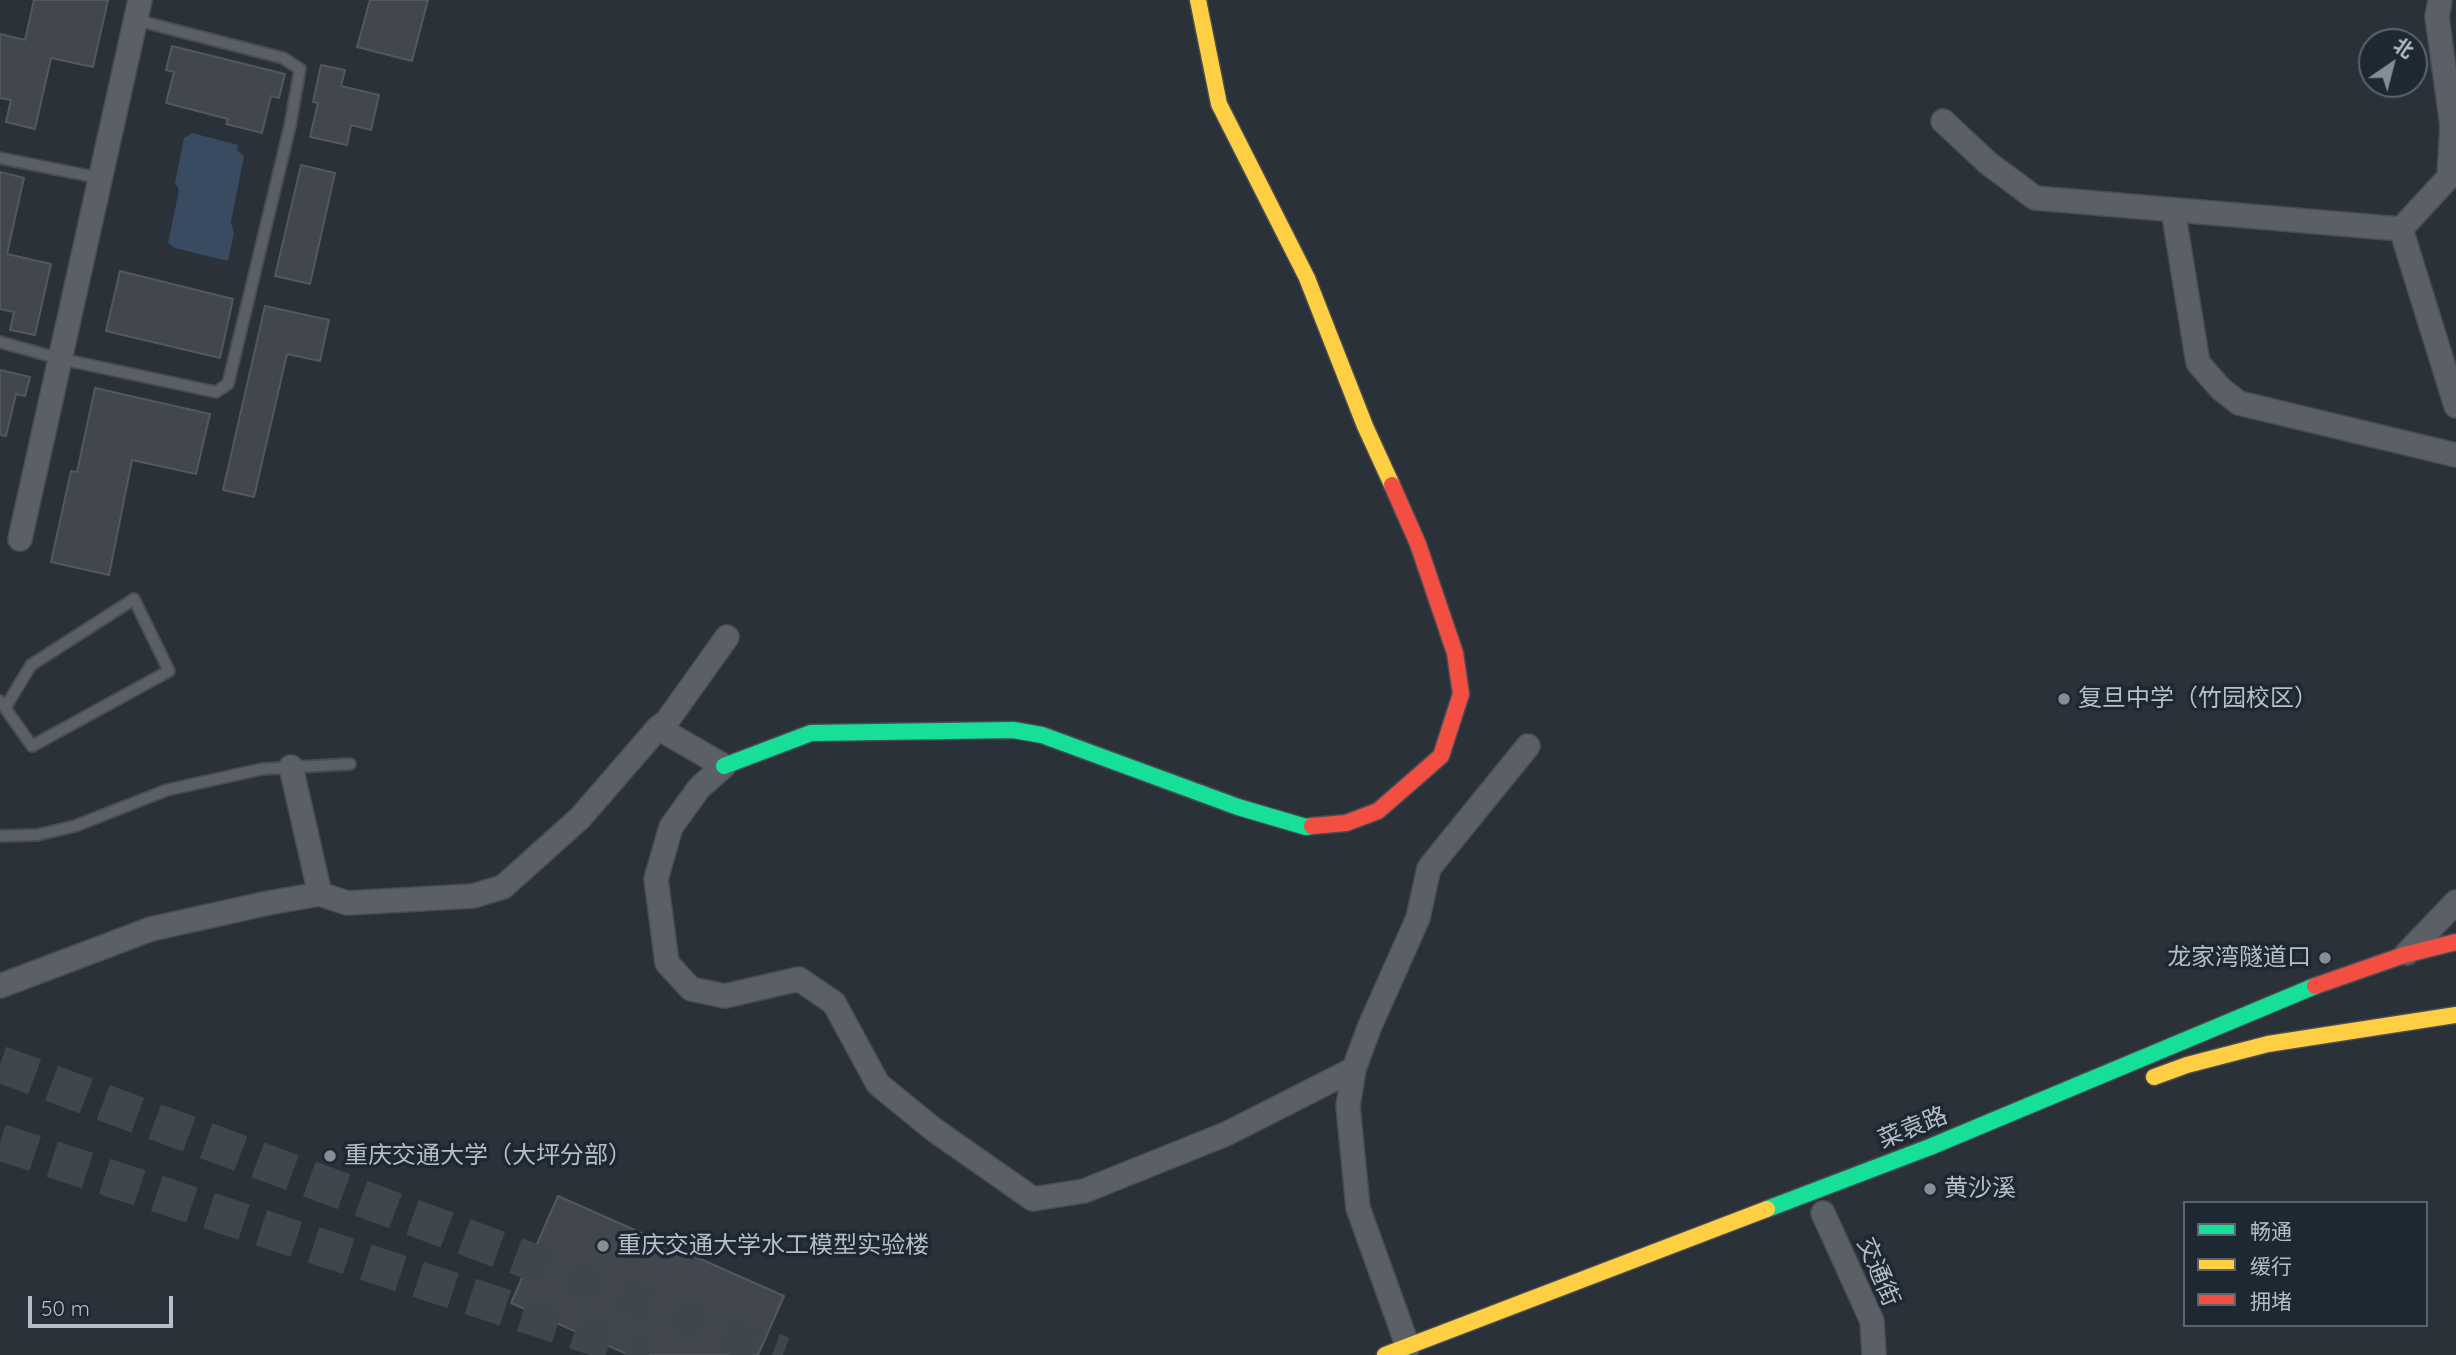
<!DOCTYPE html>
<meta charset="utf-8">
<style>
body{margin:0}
#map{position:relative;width:2456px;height:1355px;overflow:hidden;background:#2b3138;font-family:Quicksand,"Noto Sans SC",sans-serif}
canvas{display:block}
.legend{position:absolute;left:2183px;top:1201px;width:245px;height:126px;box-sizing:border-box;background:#1e2833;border:2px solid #5a646f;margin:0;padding:9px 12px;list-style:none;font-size:21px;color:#b5bec9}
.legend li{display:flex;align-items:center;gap:14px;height:35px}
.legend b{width:35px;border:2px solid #5a646f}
.north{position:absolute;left:2358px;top:28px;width:70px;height:70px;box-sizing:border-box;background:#1e2833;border:2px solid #5a646f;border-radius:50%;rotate:35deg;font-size:19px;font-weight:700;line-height:28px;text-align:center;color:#b5bec9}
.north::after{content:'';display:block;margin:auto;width:24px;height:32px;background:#858d96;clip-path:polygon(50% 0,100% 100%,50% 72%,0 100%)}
.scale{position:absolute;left:28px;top:1296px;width:145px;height:32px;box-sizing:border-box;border:4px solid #b5bec9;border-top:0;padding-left:9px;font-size:21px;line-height:24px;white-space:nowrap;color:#b5bec9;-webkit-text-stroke:5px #1e2833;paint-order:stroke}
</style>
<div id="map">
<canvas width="2456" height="1355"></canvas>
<ul class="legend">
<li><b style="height:9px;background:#16e098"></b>畅通</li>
<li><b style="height:9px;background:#ffcf43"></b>缓行</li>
<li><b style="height:9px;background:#f24e42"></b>拥堵</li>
</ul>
<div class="north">北</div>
<div class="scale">50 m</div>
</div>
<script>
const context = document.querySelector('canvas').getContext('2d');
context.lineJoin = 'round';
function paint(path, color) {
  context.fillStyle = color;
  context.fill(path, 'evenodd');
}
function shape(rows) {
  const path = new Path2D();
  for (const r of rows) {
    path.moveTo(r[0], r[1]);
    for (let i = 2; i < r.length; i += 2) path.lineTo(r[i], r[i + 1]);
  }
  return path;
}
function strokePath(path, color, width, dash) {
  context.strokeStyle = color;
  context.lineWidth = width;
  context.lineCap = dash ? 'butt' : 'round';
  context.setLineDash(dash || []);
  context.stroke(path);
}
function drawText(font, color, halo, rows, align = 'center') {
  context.font = font + ' Quicksand,"Noto Sans SC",sans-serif';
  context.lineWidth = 7;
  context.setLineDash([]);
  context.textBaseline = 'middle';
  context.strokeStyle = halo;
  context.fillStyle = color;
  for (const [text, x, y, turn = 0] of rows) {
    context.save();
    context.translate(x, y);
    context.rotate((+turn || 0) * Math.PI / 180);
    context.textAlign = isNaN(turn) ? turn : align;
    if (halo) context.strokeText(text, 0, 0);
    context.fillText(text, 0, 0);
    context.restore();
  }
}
const water = shape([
 [192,133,238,145,237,150,244,156,231,222,234,233,228,261,175,248,168,243,179,190,175,183,184,138]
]);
const building = shape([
 [34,0,108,0,93,67,51,58,35,129,6,122,11,100,0,98,0,34,25,40,34,0],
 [370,0,428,0,412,61,357,47,370,0],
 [172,46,285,74,279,98,271,96,262,133,226,124,228,119,166,103,174,72,166,70,172,46],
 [321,65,345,70,341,86,379,95,371,130,351,125,347,145,310,137,318,103,313,102,321,65],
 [301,165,335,173,310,284,275,276,301,165],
 [0,172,24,178,7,254,51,264,35,335,10,330,14,312,0,309,0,172],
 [120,271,233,299,220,358,106,331,120,271],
 [265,306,329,320,320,361,287,354,254,497,223,490,265,306],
 [0,370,30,377,25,396,16,394,6,436,0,435,0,370],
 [95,388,210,414,196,474,132,460,109,575,51,562,71,471,77,472,95,388],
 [558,1196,784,1296,758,1355,629,1355,511,1303,558,1196]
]);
const primaryTunnel = shape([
 [0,1064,783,1355],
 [0,1142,649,1355]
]);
const lane = shape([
 [0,158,100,178],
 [0,342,61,359,216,392,228,384,290,126,300,69,283,58,136,20],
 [0,701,32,746,169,671,134,599,31,665,5,708],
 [0,836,37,835,75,826,167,790,262,769,350,764]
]);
const street = shape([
 [1943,121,1988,163,2035,198,2401,229,2449,177,2452,126,2437,17,2440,0],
 [2173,210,2198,363,2221,389,2239,403,2456,455],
 [2401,229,2456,406],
 [20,539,140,0],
 [658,728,724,766,699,788,671,827,656,879,667,963,691,989,725,996,799,979,834,1003,878,1084,933,1129,1033,1199,1084,1191,1226,1134,1354,1069],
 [291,767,320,894],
 [2407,953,2456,902],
 [0,986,151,929,268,903,320,894,347,903,473,896,503,887,580,818,658,728,667,721,727,637],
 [1823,1213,1872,1321,1874,1355],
 [1408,1347,1358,1208,1348,1106,1354,1069,1369,1028,1418,918,1429,868,1528,746]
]);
const fast = shape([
 [724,766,811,733,1013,730,1042,735,1238,807,1306,827,1312,826],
 [1767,1209,1930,1147,2315,986]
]);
const slow = shape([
 [1198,0,1219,104,1307,278,1365,426,1392,485],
 [2154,1077,2187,1065,2268,1044,2456,1015],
 [1385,1355,1767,1209]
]);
const jam = shape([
 [1312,826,1346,823,1378,811,1441,756,1461,694,1455,653,1418,544,1392,485],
 [2315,986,2404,955,2456,942]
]);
const markers = [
 [2064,699,7,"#858d96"],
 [2325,958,7,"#858d96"],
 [330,1156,7,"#858d96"],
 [1930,1189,7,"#858d96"],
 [603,1246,7,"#858d96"]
];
const poiNames = [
 ["复旦中学（竹园校区）",2078,699],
 ["龙家湾隧道口",2311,958,"right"],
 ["重庆交通大学（大坪分部）",344,1156],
 ["黄沙溪",1944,1189],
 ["重庆交通大学水工模型实验楼",617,1246]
];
const streetNames = [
 ["菜袁路",1913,1128,-22],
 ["交通街",1878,1272,67]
];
paint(water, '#384b61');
paint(building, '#42474d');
strokePath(building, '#53585f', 2);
strokePath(primaryTunnel, '#40464e', 37, [37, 18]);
strokePath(lane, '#494d53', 14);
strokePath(street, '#494d53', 26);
strokePath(fast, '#494d53', 19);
strokePath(slow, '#494d53', 19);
strokePath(jam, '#494d53', 19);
strokePath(lane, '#5b6066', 10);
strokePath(street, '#5b6066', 23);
strokePath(fast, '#16e098', 16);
strokePath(slow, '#ffcf43', 16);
strokePath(jam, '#f24e42', 16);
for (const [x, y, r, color] of markers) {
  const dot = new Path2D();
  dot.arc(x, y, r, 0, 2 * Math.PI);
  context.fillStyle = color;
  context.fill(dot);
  strokePath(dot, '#1e2833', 2.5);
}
drawText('24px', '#b5bec9', '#1e2833', poiNames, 'left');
drawText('24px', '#b5bec9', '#1e2833', streetNames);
</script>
